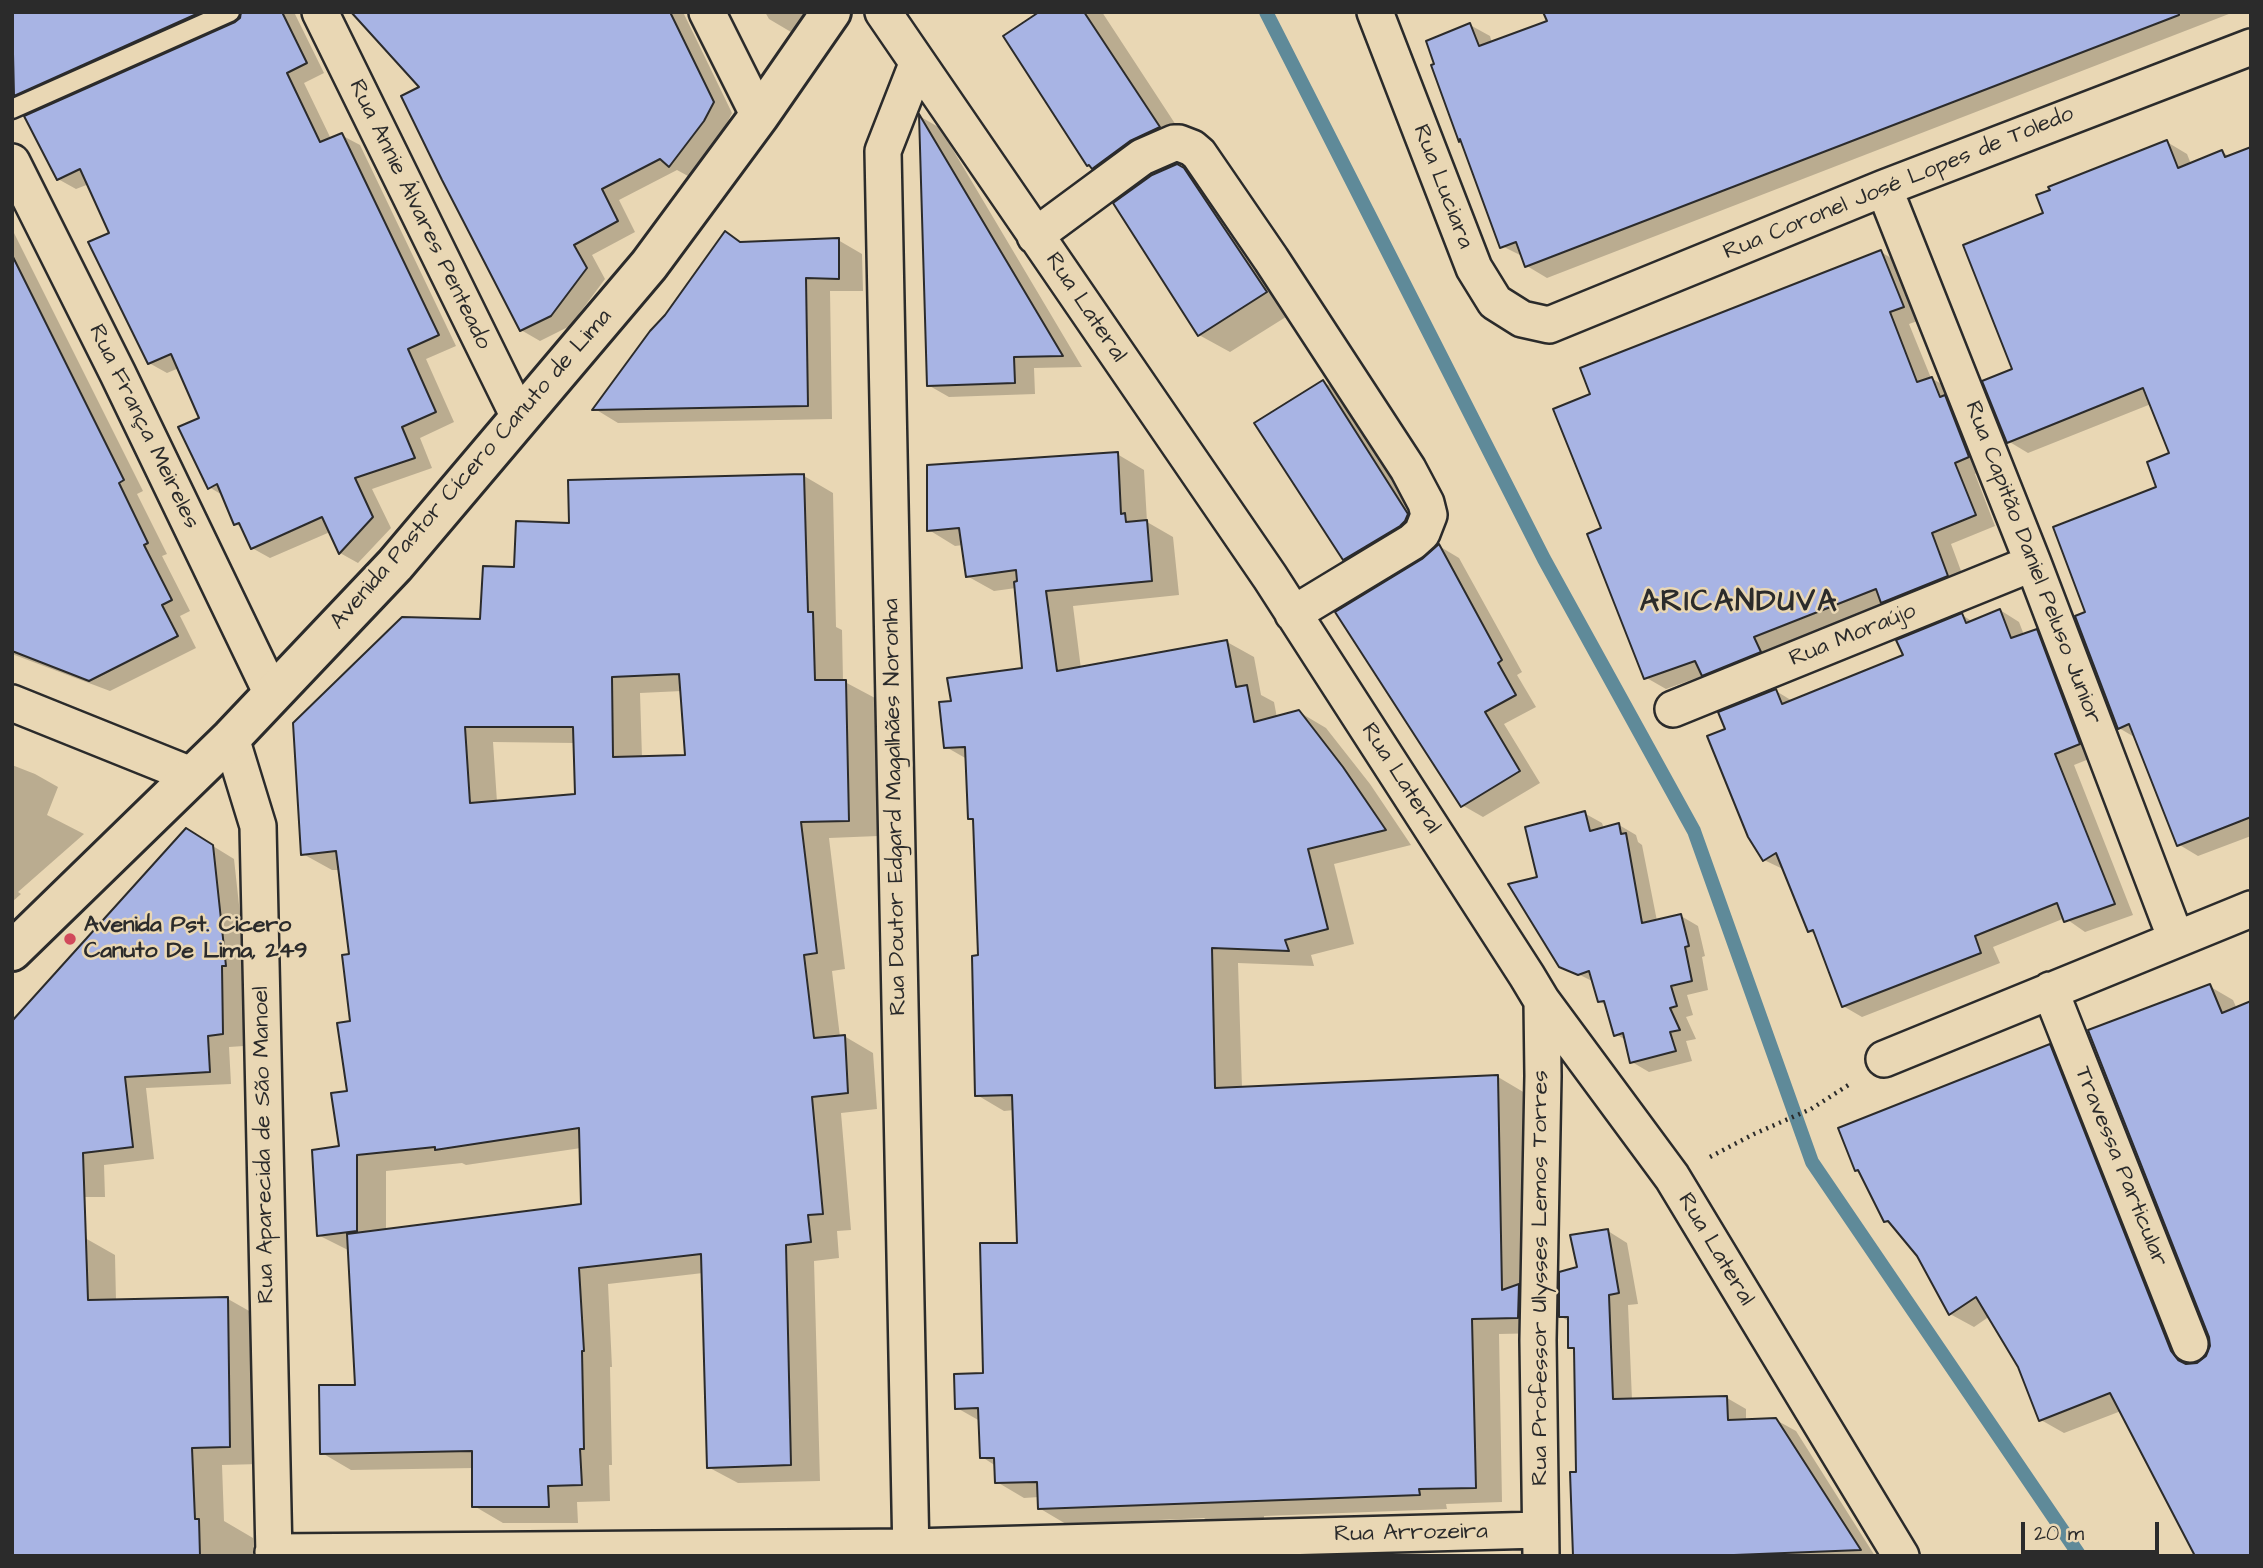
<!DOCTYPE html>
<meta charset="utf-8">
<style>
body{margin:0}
#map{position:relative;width:2263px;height:1568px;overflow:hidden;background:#e9d7b4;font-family:"Architects Daughter",sans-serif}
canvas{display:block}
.frame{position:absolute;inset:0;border:14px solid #2b2b2b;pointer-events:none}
.scale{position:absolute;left:2021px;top:1522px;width:138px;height:32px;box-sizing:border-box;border:4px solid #2b2b2b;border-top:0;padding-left:9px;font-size:21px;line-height:24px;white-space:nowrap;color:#2b2b2b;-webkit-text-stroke:5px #e9d7b4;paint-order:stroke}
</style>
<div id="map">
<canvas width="2263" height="1568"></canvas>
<div class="frame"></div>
<div class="scale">20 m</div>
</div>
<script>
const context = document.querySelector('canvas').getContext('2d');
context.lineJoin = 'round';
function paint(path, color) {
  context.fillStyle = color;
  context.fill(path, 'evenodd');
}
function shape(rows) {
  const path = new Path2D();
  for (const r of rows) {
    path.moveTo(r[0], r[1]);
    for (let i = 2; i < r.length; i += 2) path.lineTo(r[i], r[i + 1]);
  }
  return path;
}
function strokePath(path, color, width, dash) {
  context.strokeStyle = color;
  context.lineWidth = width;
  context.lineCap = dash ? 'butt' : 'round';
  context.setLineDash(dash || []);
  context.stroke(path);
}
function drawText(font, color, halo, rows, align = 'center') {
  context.font = font + ' "Architects Daughter",sans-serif';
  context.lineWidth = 5;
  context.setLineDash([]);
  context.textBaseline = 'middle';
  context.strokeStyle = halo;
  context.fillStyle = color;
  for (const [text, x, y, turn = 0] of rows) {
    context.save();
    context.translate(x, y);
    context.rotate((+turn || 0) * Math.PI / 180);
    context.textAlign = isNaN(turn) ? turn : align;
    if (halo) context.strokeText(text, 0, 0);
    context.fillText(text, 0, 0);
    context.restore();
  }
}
const shadow = shape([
 [12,12,294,12,324,73,304,83,331,139,341,135,360,145,456,346,426,359,454,422,420,438,432,468,372,489,391,528,358,563,340,553,330,532,270,558,252,548,244,529,236,524,224,496,209,487,202,419,179,368,167,373,149,363,112,233,89,184,76,189,58,179,241,19,242,12,32,104,12,92],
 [362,12,683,12,732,113,723,131,688,176,677,170,619,200,635,232,592,255,605,279,570,326,540,341,521,330,422,88],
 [765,12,806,12,791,32,769,19],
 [1042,12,1102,12,1189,145,1124,186,1088,165],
 [1546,12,2234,12,1547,278,1527,266,1524,257,1502,246,1434,66,1470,25,1490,36,1492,43,1549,22],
 [921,117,940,128,1082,367,1034,368,1035,394,949,397,928,385],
 [2167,142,2187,154,2191,164,2222,152,2230,157,2228,766,2251,824,2251,836,2198,856,2178,844,2136,738,2119,728,2088,613,2158,488,2171,454,2151,404,2028,453,2008,441,2014,370,2045,214],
 [1177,166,1215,187,1297,310,1230,352,1199,335],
 [12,229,143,491,137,494,167,554,162,556,190,611,180,616,196,648,110,691,12,654],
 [725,233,743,243,838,240,862,254,863,291,830,291,832,419,618,423,595,409,667,316],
 [1881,252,1901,264,1923,319,1909,324,1931,378,1952,390,1989,469,1975,474,1995,526,1951,544,1967,587,1887,604,1774,648,1780,663,1723,686,1705,675,1666,689,1645,677,1603,529,1592,395],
 [1323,382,1354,399,1438,532,1375,577,1344,559],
 [1117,454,1144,470,1147,522,1173,537,1179,595,1073,606,1081,669,1227,642,1254,657,1261,695,1274,702,1277,718,1299,712,1326,728,1370,784,1411,845,1334,864,1354,944,1311,955,1314,966,1238,963,1242,1088,1498,1077,1525,1093,1528,1292,1545,1333,1499,1334,1502,1502,1446,1504,1447,1509,1264,1516,1264,1533,1230,1534,1204,1518,1066,1524,1039,1508,1039,1497,1024,1498,997,1482,996,1466,982,1457,980,1421,957,1408,985,1374,1019,1244,1014,1110,1004,1111,977,1095,980,957,975,821,970,818,967,759,946,747,953,702,1024,670,1016,588,994,591,967,576,963,545,955,546,929,530],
 [804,476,833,493,836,627,842,630,843,681,875,698,878,836,829,838,845,969,832,971,840,1037,844,1036,873,1053,877,1109,841,1113,851,1230,837,1231,839,1258,814,1261,820,1481,738,1483,708,1467,703,1273,608,1284,612,1367,610,1367,612,1465,609,1465,610,1501,577,1502,578,1523,503,1523,474,1506,474,1468,351,1470,322,1453,357,1387,350,1251,318,1235,341,1147,349,1092,352,1023,351,956,340,870,332,870,303,854,482,621,516,569,570,524],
 [682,691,687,757,642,758,640,693],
 [493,742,575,743,576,795,497,802],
 [581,1148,583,1206,386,1231,386,1171,462,1163,466,1165],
 [1439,546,1459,558,1522,672,1517,675,1536,707,1504,724,1540,783,1483,817,1462,805,1423,561],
 [2000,610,2019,622,2024,635,2036,631,2056,642,2099,755,2074,765,2133,915,2085,932,2065,918,1993,947,2000,963,1862,1017,1843,1006,1817,935,1809,931,1785,870,1764,860,1728,730,1776,691,1794,702,1905,656,1962,615,1973,622],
 [12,765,35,774,58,787,47,815,84,834,18,892,21,894,12,902],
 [1584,813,1602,823,1604,829,1619,825,1636,835,1638,842,1642,845,1657,921,1681,916,1698,926,1705,956,1702,957,1708,990,1687,995,1693,1015,1686,1017,1696,1039,1686,1041,1692,1061,1649,1072,1632,1062,1627,1041,1616,1034,1607,1006,1599,1001,1594,982,1560,965,1540,878],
 [208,843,234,859,247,978,243,978,244,1046,229,1047,231,1084,146,1088,154,1159,104,1165,105,1197,12,1197],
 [2209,986,2233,1000,2237,1009,2251,1556,2121,1411,2064,1433,2041,1420,2020,1366,1990,1316,1974,1327,1950,1314,1919,1255,1895,1227,1885,1221,1861,1172,1857,1170,2049,1046,2073,1059,2194,1365,2208,1357,2212,1346],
 [1608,1231,1627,1243,1638,1304,1628,1305,1632,1400,1727,1398,1746,1409,1746,1421,1776,1420,1796,1431,1875,1556,1574,1556,1578,1473,1576,1350,1570,1347,1570,1322,1560,1316,1579,1268],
 [85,1238,115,1255,116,1301,228,1299,258,1316,260,1464,222,1465,224,1521,253,1538,253,1556,12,1556]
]);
const stream = shape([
 [1266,12,1544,559,1694,831,1812,1162,2080,1556]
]);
const building = shape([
 [12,12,201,12,14,96,12,12],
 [241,12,282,12,307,63,287,73,320,142,342,133,439,335,408,349,436,412,402,427,415,458,355,478,373,517,339,554,322,517,251,549,239,523,234,525,217,484,208,489,178,427,199,418,171,354,148,364,88,242,109,233,80,169,57,180,24,116,235,22,240,18,241,12],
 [351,12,670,12,714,102,704,121,669,167,660,159,602,189,618,221,574,245,587,268,551,316,520,331,442,180,401,96,419,87,351,12],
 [1039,12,1084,12,1160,127,1130,141,1092,169,1089,165,1087,166,1003,36,1039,12],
 [1543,12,2179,12,2179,15,1525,267,1516,242,1500,248,1460,139,1459,142,1431,65,1434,64,1426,41,1470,23,1479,46,1547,21,1543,12],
 [919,114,1063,356,1014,357,1015,383,927,386,919,114],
 [2167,140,2178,168,2222,150,2225,157,2251,147,2251,817,2177,846,2129,724,2118,729,2075,616,2085,612,2053,527,2156,487,2147,462,2169,453,2143,388,2007,443,1982,381,2012,369,1963,245,2043,213,2036,195,2050,190,2048,187,2167,140],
 [1177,164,1184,168,1267,292,1198,336,1113,203,1152,175,1177,164],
 [725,231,740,242,839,238,839,279,806,278,808,406,592,410,650,331,665,315,725,231],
 [1881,250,1904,307,1890,312,1917,382,1932,377,1940,397,1945,395,1969,457,1955,463,1976,515,1932,533,1948,576,1881,603,1876,589,1754,637,1761,652,1702,676,1695,661,1644,679,1587,534,1601,528,1553,409,1590,394,1580,368,1881,250],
 [12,255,124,480,119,483,148,543,144,545,172,600,162,605,178,636,89,681,12,651,12,255],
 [1323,380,1408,514,1405,521,1400,526,1343,560,1254,423,1323,380],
 [1118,452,1121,514,1125,513,1126,522,1147,520,1152,581,1046,591,1057,671,1227,640,1236,687,1247,685,1254,722,1299,710,1343,767,1386,830,1308,849,1328,929,1285,940,1289,951,1212,948,1215,1088,1498,1075,1502,1290,1519,1284,1518,1318,1472,1319,1476,1488,1419,1489,1420,1495,1038,1509,1037,1482,995,1483,994,1458,980,1458,978,1408,955,1409,954,1374,983,1373,980,1243,1017,1243,1012,1095,975,1096,972,956,978,955,973,819,968,819,965,747,944,748,939,702,951,701,947,678,1022,668,1014,582,1017,581,1016,570,966,577,959,528,927,531,927,465,1118,452],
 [804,474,808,612,813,612,815,680,846,680,849,821,801,822,817,953,804,955,814,1038,845,1035,848,1093,812,1097,823,1214,808,1215,811,1242,786,1245,791,1465,707,1468,701,1254,579,1268,584,1351,582,1351,584,1449,580,1449,582,1485,548,1486,549,1507,472,1507,472,1451,320,1454,319,1385,355,1385,347,1234,581,1204,579,1128,435,1150,435,1147,357,1155,357,1231,317,1236,312,1150,339,1146,331,1093,347,1091,337,1023,350,1021,342,955,349,954,336,851,301,855,293,723,402,617,480,619,483,566,514,567,516,521,569,523,568,480,804,474],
 [679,674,685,755,613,757,612,677,679,674],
 [465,727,573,727,575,794,470,803,465,727],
 [1439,544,1502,660,1498,663,1516,695,1485,712,1520,771,1461,807,1335,612,1422,559,1439,544],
 [2000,609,2011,638,2037,629,2080,744,2055,754,2115,904,2064,922,2057,903,1975,936,1981,953,1842,1007,1813,930,1808,932,1776,853,1763,861,1748,837,1707,736,1725,729,1718,712,1776,689,1782,704,1903,655,1896,640,1962,613,1966,623,2000,609],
 [1585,811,1590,831,1619,823,1621,834,1626,833,1642,923,1681,914,1689,946,1685,947,1692,981,1671,986,1677,1006,1670,1008,1680,1030,1670,1032,1676,1051,1630,1063,1623,1033,1614,1036,1604,1001,1598,1002,1589,971,1578,975,1559,967,1508,884,1537,877,1525,827,1585,811],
 [186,828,213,845,226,966,222,966,223,1034,208,1036,210,1072,125,1077,133,1147,83,1153,88,1300,228,1297,230,1447,192,1448,195,1519,199,1519,200,1556,12,1556,12,1021,186,828],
 [2210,984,2222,1013,2251,1001,2251,1556,2195,1556,2110,1393,2039,1421,2018,1367,1976,1297,1949,1315,1917,1256,1888,1221,1884,1222,1858,1170,1855,1171,1838,1128,2050,1044,2171,1351,2178,1360,2186,1364,2197,1363,2206,1356,2210,1346,2209,1337,2088,1030,2210,984],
 [1608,1229,1619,1293,1609,1295,1613,1399,1727,1396,1728,1420,1776,1418,1861,1550,1734,1555,1573,1556,1570,1472,1576,1472,1574,1348,1568,1348,1568,1317,1559,1317,1559,1272,1577,1267,1570,1235,1608,1229]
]);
const path = shape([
 [1710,1157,1754,1134,1811,1109,1850,1084]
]);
const service = shape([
 [12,109,230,12]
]);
const minor = shape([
 [320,12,519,417],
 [707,12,759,116],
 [883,12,1270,577,1527,976,1542,1001,1672,1177,1901,1556],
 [1375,12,1474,268,1495,302,1522,319,1549,325,1884,188,2251,47],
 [12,162,118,374,272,694],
 [1884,188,2033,563,2176,939],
 [1035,236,1142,157,1174,143,1179,143,1192,148,1199,154,1271,259,1408,469,1426,503,1429,515,1422,533,1412,542,1293,614],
 [12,703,191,775],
 [1673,709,2033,563],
 [231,738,258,826,274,1556],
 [2050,990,2190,1344],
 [1884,1059,2251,909],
 [273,1552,911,1547,1540,1530],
 [911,1556,883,151,917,64],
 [1541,1556,1538,1340,1543,1076,1542,1001]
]);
const secondary = shape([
 [12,951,231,738,395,565,649,265,759,116,831,12]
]);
const markers = [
 [70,939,7,"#d1495b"]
];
const streetNames = [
 ["Rua Coronel José Lopes de Toledo",1899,184,-22],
 ["Rua Luciara",1442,187,69],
 ["Rua Annie Álvares Penteado",419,215,64],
 ["Rua Lateral",1085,308,56],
 ["Rua França Meireles",143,427,64],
 ["Avenida Pastor Cícero Canuto de Lima",472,470,-49],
 ["Rua Capitão Daniel Peluso Junior",2032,563,69],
 ["Rua Moraújo",1853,636,-22],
 ["Rua Lateral",1400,779,57],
 ["Rua Doutor Edgard Magalhães Noronha",896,807,-91],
 ["Rua Aparecida de São Manoel",265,1145,-91],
 ["Travessa Particular",2120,1167,68],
 ["Rua Lateral",1715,1250,59],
 ["Rua Professor Ulysses Lemos Torres",1541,1278,-90],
 ["Rua Arrozeira",1411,1534,-1]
];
const poiNames = [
 ["Avenida Pst. Cicero",84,926],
 ["Canuto De Lima, 249",84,952]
];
const districtNames = [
 ["ARICANDUVA",1739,604]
];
paint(shadow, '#0003');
strokePath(stream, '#5f8a99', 14);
paint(building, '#a8b4e4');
strokePath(building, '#2b2b2b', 2);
strokePath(service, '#2b2b2b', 23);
strokePath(minor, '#2b2b2b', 40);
strokePath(secondary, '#2b2b2b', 44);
strokePath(path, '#2b2b2b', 4.5, [2, 5]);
strokePath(service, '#e9d7b4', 18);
strokePath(minor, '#e9d7b4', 35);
strokePath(secondary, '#e9d7b4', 38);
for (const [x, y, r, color] of markers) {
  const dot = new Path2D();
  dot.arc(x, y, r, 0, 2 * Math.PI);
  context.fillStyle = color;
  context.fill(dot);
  strokePath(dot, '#e9d7b4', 2.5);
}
drawText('23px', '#2b2b2b', '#e9d7b4', streetNames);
drawText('bold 23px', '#2b2b2b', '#e9d7b4', poiNames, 'left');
context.letterSpacing = '2px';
drawText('bold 30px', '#2b2b2b', '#e9d7b4', districtNames);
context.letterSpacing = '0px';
</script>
